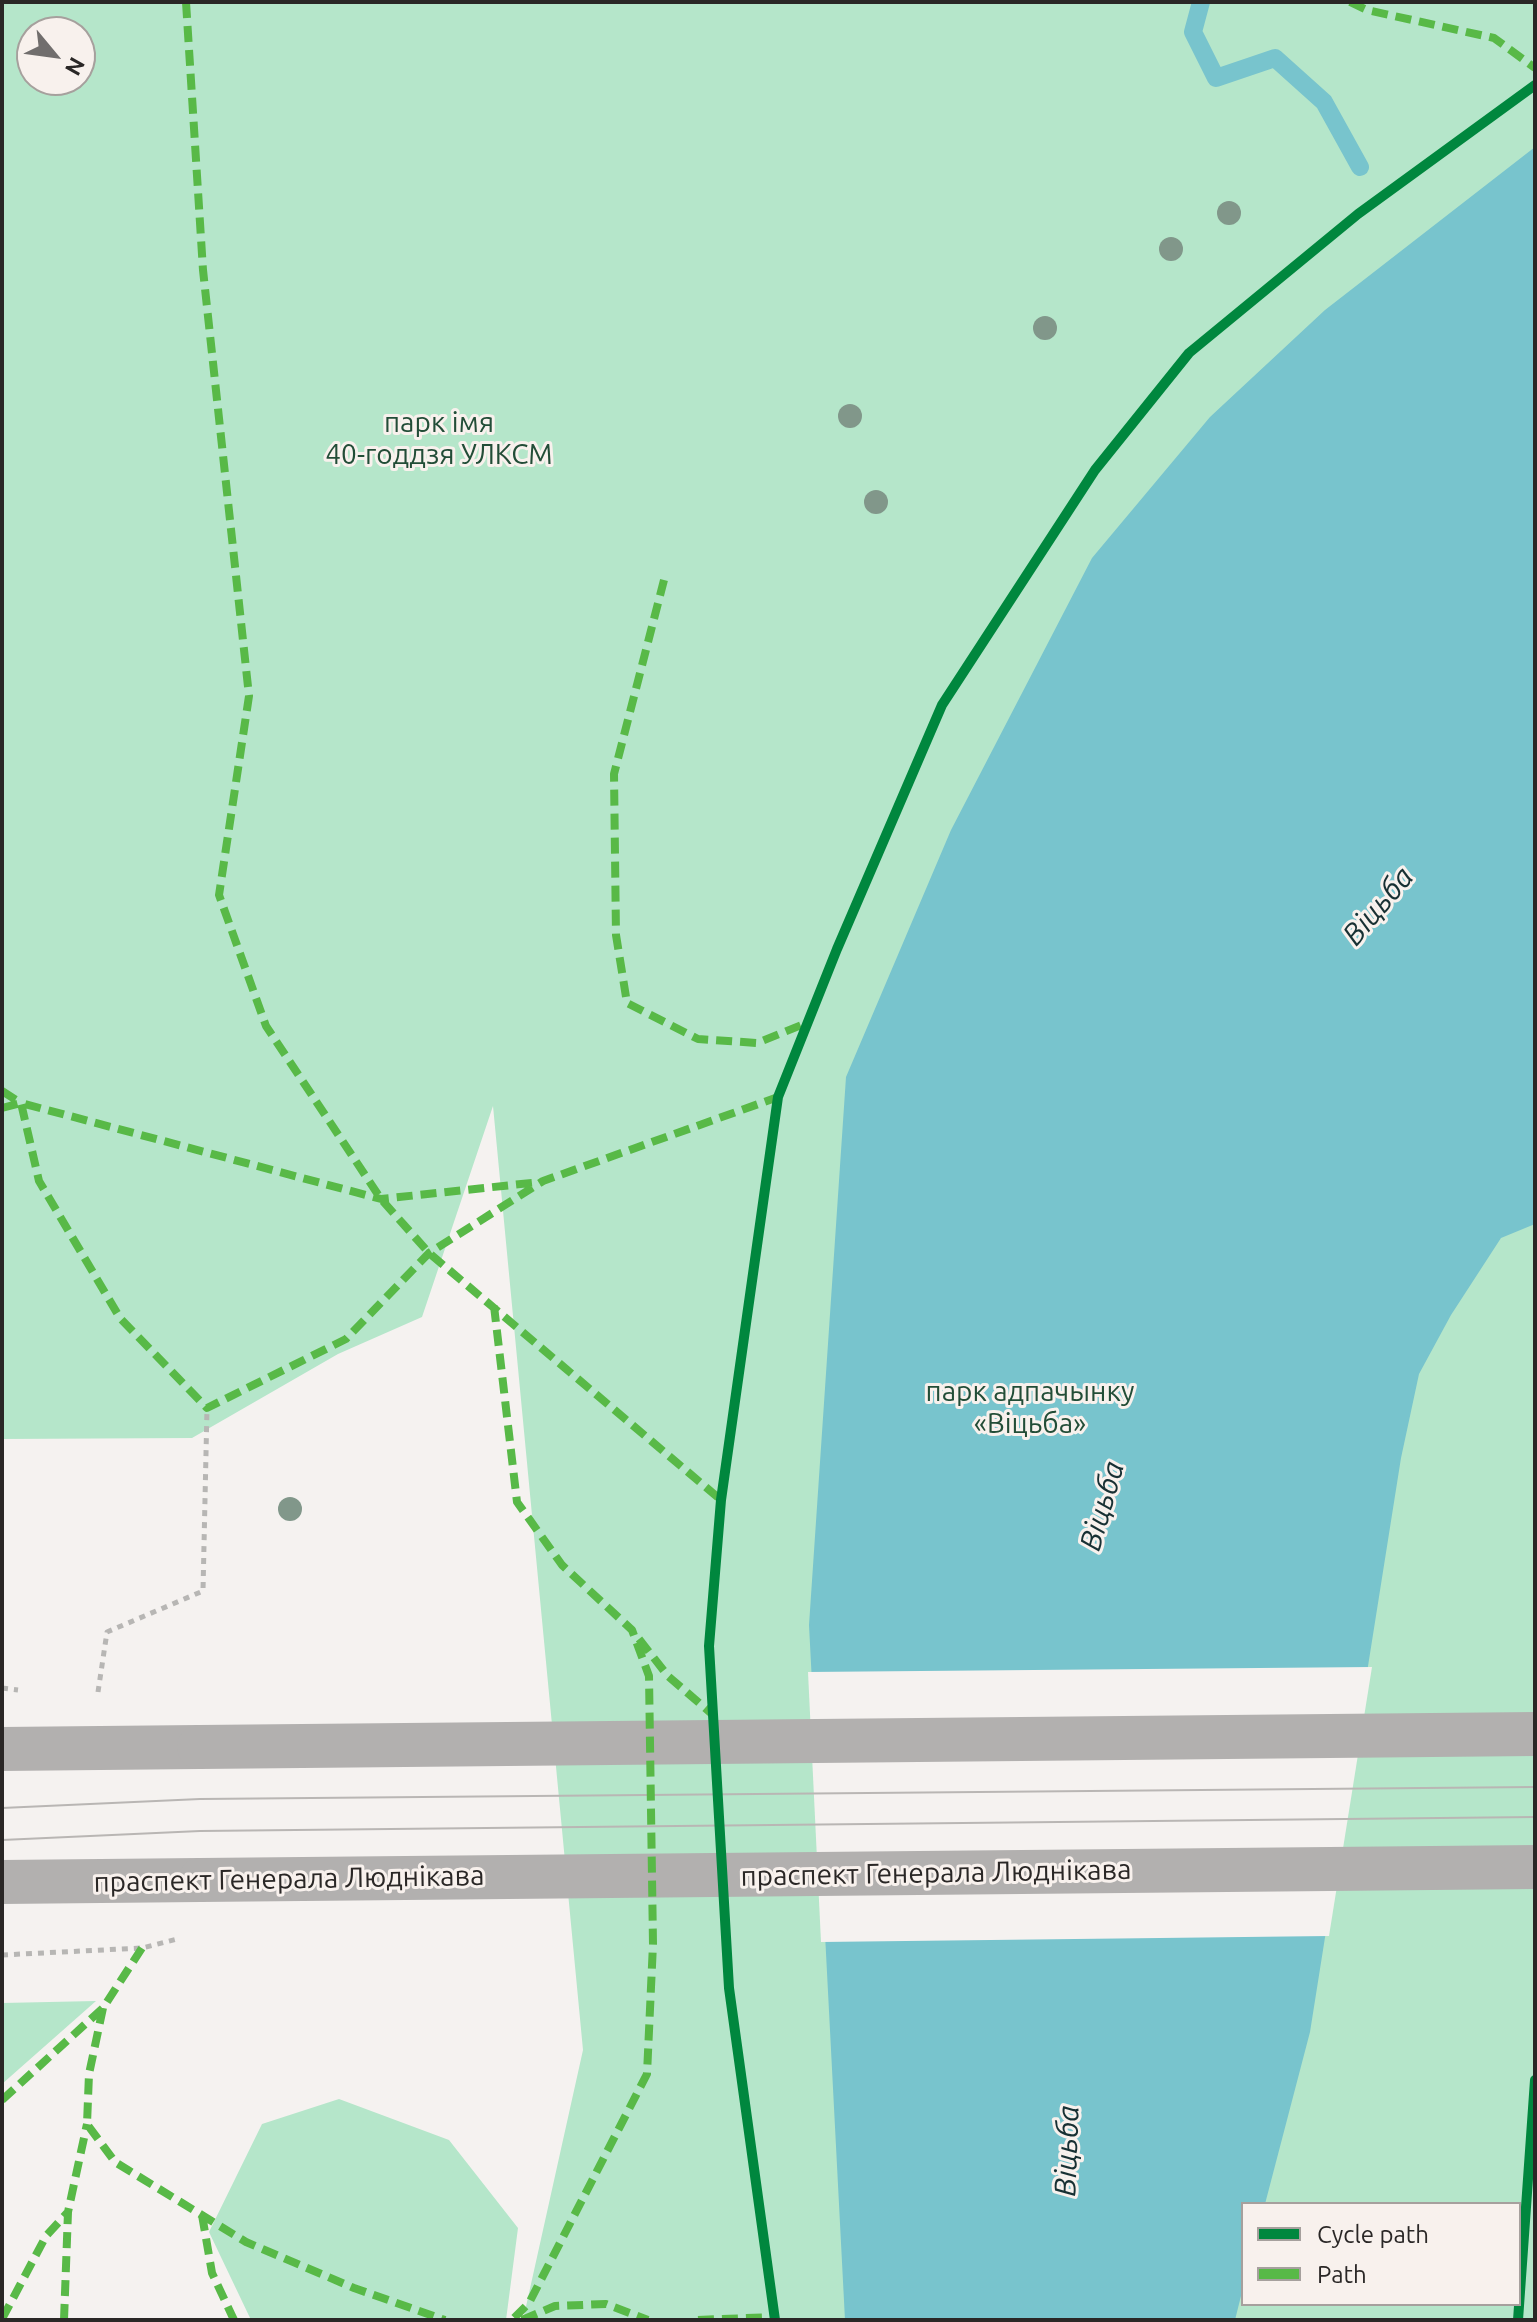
<!DOCTYPE html>
<meta charset="utf-8">
<style>
body{margin:0}
#map{position:relative;width:1537px;height:2322px;overflow:hidden;background:#f5f2f0;font-family:Ubuntu,sans-serif}
canvas{display:block}
.frame{position:absolute;inset:0;border:4px solid #2a2726;pointer-events:none}
.legend{position:absolute;left:1241px;top:2202px;width:280px;height:104px;box-sizing:border-box;background:#f8f1ed;border:2px solid #a6a09d;margin:0;padding:10px 14px;list-style:none;font-size:24px;color:#2a2726}
.legend li{display:flex;align-items:center;gap:16px;height:40px}
.legend b{width:40px;border:2px solid #a6a09d}
.north{position:absolute;left:16px;top:16px;width:80px;height:80px;box-sizing:border-box;background:#f8f1ed;border:2px solid #a6a09d;border-radius:50%;rotate:119deg;font-size:22px;font-weight:700;line-height:32px;text-align:center;color:#2a2726}
.north::after{content:'';display:block;margin:auto;width:28px;height:36px;background:#716e6d;clip-path:polygon(50% 0,100% 100%,50% 72%,0 100%)}
</style>
<div id="map">
<canvas width="1537" height="2322"></canvas>
<div class="frame"></div>
<ul class="legend">
<li><b style="height:10px;background:#00873e"></b>Cycle path</li>
<li><b style="height:10px;background:#58b947"></b>Path</li>
</ul>
<div class="north">N</div>
</div>
<script>
const context = document.querySelector('canvas').getContext('2d');
context.lineJoin = 'round';
function paint(path, color) {
  context.fillStyle = color;
  context.fill(path, 'evenodd');
}
function shape(rows) {
  const path = new Path2D();
  for (const r of rows) {
    path.moveTo(r[0], r[1]);
    for (let i = 2; i < r.length; i += 2) path.lineTo(r[i], r[i + 1]);
  }
  return path;
}
function strokePath(path, color, width, dash) {
  context.strokeStyle = color;
  context.lineWidth = width;
  context.lineCap = dash ? 'butt' : 'round';
  context.setLineDash(dash || []);
  context.stroke(path);
}
function drawText(font, color, halo, rows, align = 'center') {
  context.font = font + ' Ubuntu,sans-serif';
  context.lineWidth = 6;
  context.setLineDash([]);
  context.textBaseline = 'middle';
  context.strokeStyle = halo;
  context.fillStyle = color;
  for (const [text, x, y, turn = 0] of rows) {
    context.save();
    context.translate(x, y);
    context.rotate((+turn || 0) * Math.PI / 180);
    context.textAlign = isNaN(turn) ? turn : align;
    if (halo) context.strokeText(text, 0, 0);
    context.fillText(text, 0, 0);
    context.restore();
  }
}
const green = shape([
 [2,2,1535,2,1535,2320,523,2320,583,2050,493,1106,422,1317,338,1354,192,1438,2,1439],
 [32,32,80,32,80,80,32,80],
 [1243,2204,1519,2204,1519,2304,1243,2304],
 [96,2001,2,2084,2,2003],
 [339,2099,449,2140,518,2228,506,2320,251,2320,209,2232,262,2124]
]);
const water = shape([
 [1535,147,1535,1224,1501,1238,1451,1315,1419,1374,1401,1458,1310,2032,1265,2204,1243,2204,1243,2288,1235,2320,845,2320,809,1625,846,1077,951,830,1092,558,1210,417,1325,310]
]);
const pier = shape([
 [1372,1667,1329,1936,821,1942,808,1672]
]);
const stream = shape([
 [1201,2,1193,32,1216,78,1275,58,1324,102,1360,167]
]);
const path = shape([
 [711,1687,709,1646,721,1500,778,1097,837,949,942,705,1095,470,1189,353,1358,214,1535,85],
 [2,1688,18,1690],
 [98,1692,107,1632,203,1591,207,1408],
 [717,1796,719,1818],
 [725,1928,729,1988,775,2320],
 [2,1955,142,1948,177,1939],
 [1518,2320,1535,2080]
]);
const primary = shape([
 [2,1749,199,1747],
 [2,1882,200,1880]
]);
const tram = shape([
 [2,1808,200,1799,1535,1787],
 [2,1840,200,1831,1535,1817]
]);
const primaryBridge = shape([
 [199,1747,1535,1734],
 [200,1880,1535,1867]
]);
const quiet = shape([
 [186,2,203,270,249,696,219,895,266,1026,381,1199,429,1253,721,1500],
 [1350,2,1367,10,1494,38,1535,68],
 [664,580,614,774,616,935,627,1003,698,1039,757,1043,809,1022],
 [2,1091,21,1103,39,1181,120,1318,207,1408,346,1339,429,1253,543,1181,778,1097],
 [2,1108,21,1103,381,1199,540,1182],
 [494,1306,517,1502,562,1565,632,1630,649,1676,653,1944,647,2074,529,2303,512,2320],
 [639,1639,668,1676,713,1715],
 [103,2008,89,2074,87,2124,115,2162,246,2242,354,2288,445,2320],
 [2,2100,103,2008,142,1948],
 [202,2215,212,2273,234,2320],
 [2,2319,46,2236,68,2212],
 [64,2320,68,2212,87,2124],
 [522,2320,555,2306,606,2304,648,2320],
 [698,2320,774,2317]
]);
const cycleway = shape([
 [775,2320,729,1988,709,1646,721,1500,778,1097,837,949,942,705,1095,470,1189,353,1358,214,1535,85],
 [1518,2320,1535,2080]
]);
const trees = [
 [1229,213],
 [1171,249],
 [1045,328],
 [850,416],
 [876,502],
 [290,1509]
];
const parkNames = [
 ["парк імя",439,423],
 ["40-годдзя УЛКСМ",439,455],
 ["парк адпачынку",1030,1392],
 ["«Віцьба»",1030,1424]
];
const streetNames = [
 ["праспект Генерала Люднікава",936,1873,-1],
 ["праспект Генерала Люднікава",289,1879,-1]
];
const waterNames = [
 ["Віцьба",1378,906,-50],
 ["Віцьба",1102,1506,-74],
 ["Віцьба",1067,2151,-88]
];
paint(green, '#b5e6ca');
paint(water, '#78c4cd');
paint(pier, '#f5f2f0');
strokePath(stream, '#78c4cd', 18);
strokePath(path, '#b7b6b4', 5, [6, 6]);
strokePath(primary, '#b2b0af', 44);
strokePath(tram, '#b9b6b4', 2);
strokePath(primaryBridge, '#b2b0af', 44);
strokePath(quiet, '#58b947', 8, [16, 8]);
strokePath(cycleway, '#00873e', 10);
context.fillStyle = '#81978a';
for (const [x, y] of trees) {
  context.beginPath();
  context.arc(x, y, 12, 0, 2 * Math.PI);
  context.fill();
}
drawText('28px', '#224d37', '#f8f1ed', parkNames);
drawText('28px', '#2a2726', '#f8f1ed', streetNames);
drawText('italic 30px', '#173033', '#f8f1ed', waterNames);
</script>
